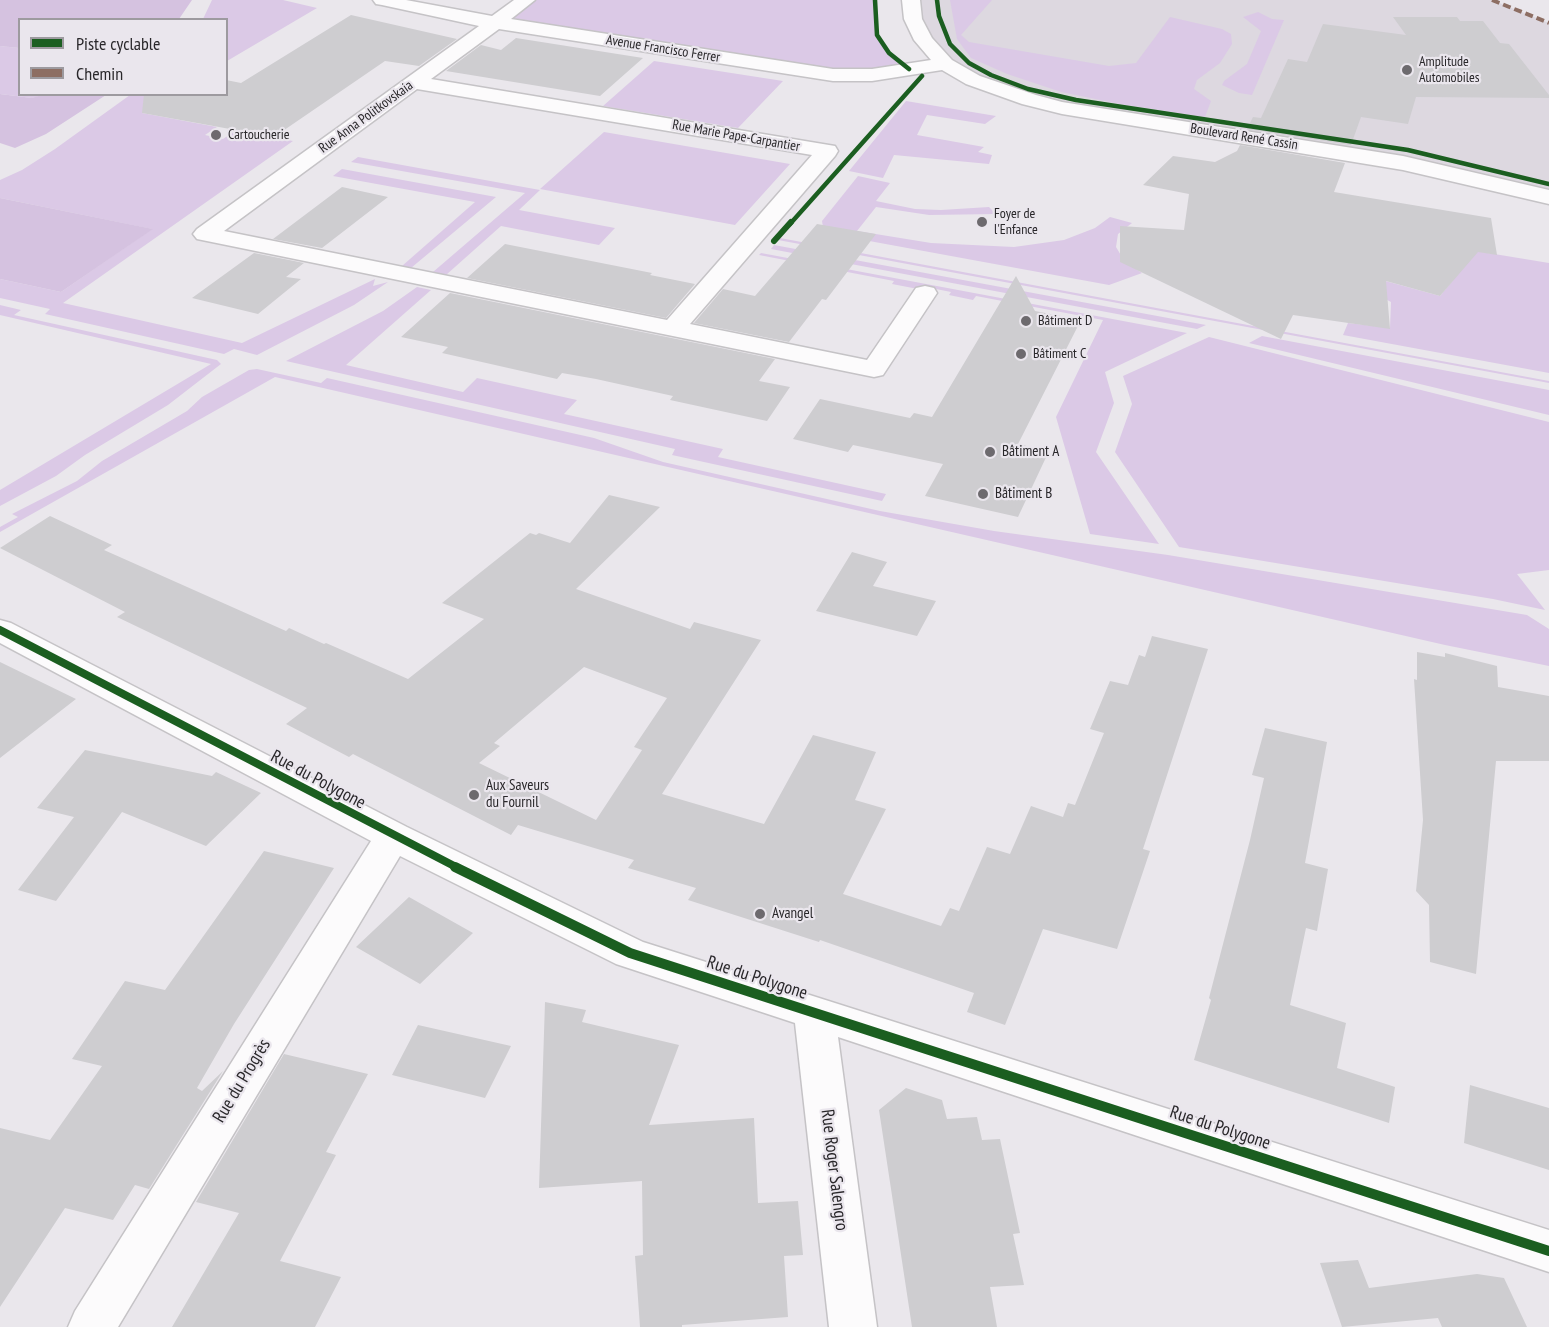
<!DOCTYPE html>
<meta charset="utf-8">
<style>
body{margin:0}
#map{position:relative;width:1549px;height:1327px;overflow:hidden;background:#eae7ec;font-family:"PT Sans Narrow",sans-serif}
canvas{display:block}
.legend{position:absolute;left:18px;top:18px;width:210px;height:78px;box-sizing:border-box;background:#eae6ed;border:2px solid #9d9a9f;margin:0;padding:8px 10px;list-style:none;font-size:18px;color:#29272a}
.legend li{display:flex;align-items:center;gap:12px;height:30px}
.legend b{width:30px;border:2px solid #9d9a9f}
</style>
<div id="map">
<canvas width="1549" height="1327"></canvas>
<ul class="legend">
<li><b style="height:8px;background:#1b5e20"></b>Piste cyclable</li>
<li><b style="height:8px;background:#8d6e63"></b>Chemin</li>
</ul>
</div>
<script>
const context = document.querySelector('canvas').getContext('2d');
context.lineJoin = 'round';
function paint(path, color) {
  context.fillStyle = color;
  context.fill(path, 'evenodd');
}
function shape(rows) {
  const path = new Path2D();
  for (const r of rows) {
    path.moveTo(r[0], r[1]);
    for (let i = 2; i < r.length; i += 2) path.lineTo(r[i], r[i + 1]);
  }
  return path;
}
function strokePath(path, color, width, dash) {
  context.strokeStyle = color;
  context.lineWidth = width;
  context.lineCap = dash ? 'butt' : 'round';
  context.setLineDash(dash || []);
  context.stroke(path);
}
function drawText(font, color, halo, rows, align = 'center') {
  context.font = font + ' "PT Sans Narrow",sans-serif';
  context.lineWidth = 4.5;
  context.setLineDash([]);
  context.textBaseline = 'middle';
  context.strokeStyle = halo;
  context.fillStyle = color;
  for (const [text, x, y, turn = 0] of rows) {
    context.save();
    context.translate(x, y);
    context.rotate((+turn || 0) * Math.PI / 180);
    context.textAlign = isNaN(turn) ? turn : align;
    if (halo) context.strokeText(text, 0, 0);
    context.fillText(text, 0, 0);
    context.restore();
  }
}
const built = shape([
 [911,0,1492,0,1549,23,1549,197,1490,183,1062,108,945,64]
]);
const green = shape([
 [212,0,283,0,317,8,227,61,226,20,203,19],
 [526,0,875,0,877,35,889,53,909,69,872,75,495,22],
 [950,0,992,0,961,35,969,42,1109,66,1136,63,1170,17,1222,29,1231,34,1232,44,1220,63,1197,80,1194,89,1211,101,1205,117,1120,104,1061,92,1007,74,971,58,957,39],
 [1258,12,1272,19,1284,20,1252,95,1239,93,1222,85,1224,81,1247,64,1261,31,1243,17],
 [0,46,19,48,20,94,44,95,32,98,0,94],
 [654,61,783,81,738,128,603,106],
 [172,94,142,113,217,127,205,135,223,139,236,130,293,141,63,303,242,343,375,279,373,286,388,282,354,305,257,355,234,349,224,354,45,314,50,309,0,298,0,279,61,292,152,229,0,198,0,180,22,170,55,149,130,95],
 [906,101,996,116,985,124,927,115,917,135,984,147,978,152,992,155,989,164,894,155,883,178,849,171],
 [604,132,790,164,735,225,540,189],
 [358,157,540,190,519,210,615,228,599,245,501,226,446,275,433,272,525,193,351,162],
 [342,169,496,197,411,268,402,266,475,202,333,176],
 [858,176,890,183,876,201,915,209,941,210,989,207,996,214,929,215,876,207,857,231,931,243,1014,247,1064,240,1095,228,1110,217,1132,223,1118,234,1116,247,1125,262,1142,273,1109,285,842,236,823,227,822,221],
 [1330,227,1549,263,1549,373,1343,335,1348,323,1390,328,1391,302,1363,287,1371,277,1440,296,1454,279],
 [780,238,1549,381,1549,383,778,240],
 [774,245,1206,325,1197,329,771,249],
 [761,253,1187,333,1105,372,1114,403,1096,452,1159,544,1090,534,1056,417,1103,320,976,296,973,300,949,295,951,292,921,286,918,289,892,284,894,281,759,255],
 [417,287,431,290,346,365,463,392,477,378,577,400,564,414,723,449,718,457,886,494,882,501,672,455,675,449,286,361,383,311],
 [0,305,21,310,14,315,217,360,221,364,168,405,85,455,56,476,0,506,0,490,211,364,0,315],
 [1262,336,1549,390,1549,415,1249,343],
 [1209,337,1549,422,1549,570,1517,574,1545,610,1493,599,1179,547,1115,452,1132,404,1123,376],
 [257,369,321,383,327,378,594,438,663,462,880,511,994,531,1168,555,1527,615,1549,629,1549,666,1445,645,275,377,0,532,0,527,18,517,12,514,77,481,102,461,187,411,202,397,249,370]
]);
const forest = shape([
 [0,0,192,0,179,19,20,20,19,48,0,46],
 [0,94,32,98,44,94,106,95,46,134,15,148,0,143],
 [0,198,153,229,61,292,0,279]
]);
const building = shape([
 [351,15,457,39,419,66,385,61,274,137,142,113,144,94,226,94,226,80,241,83],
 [1393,17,1457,17,1460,21,1483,21,1500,43,1509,44,1549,95,1549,98,1416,97,1408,124,1361,117,1351,145,1247,129,1253,117,1261,118,1288,59,1307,62,1323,24,1406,35],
 [516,38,643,58,600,96,446,71,481,45,501,50],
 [1240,145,1345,163,1334,192,1491,218,1497,255,1478,252,1440,296,1386,281,1390,329,1293,315,1281,339,1120,262,1120,226,1184,230,1189,194,1143,185,1173,156,1215,162,1237,151],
 [342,187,388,197,322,248,273,239],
 [817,224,876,234,826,300,822,299,789,342,694,323,723,289,755,296],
 [505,244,652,273,650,275,695,284,666,318,467,278],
 [254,253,304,263,286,277,301,279,258,314,192,298],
 [1016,276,1035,311,1081,320,1018,444,1049,451,1018,517,925,496,943,464,853,445,848,452,793,439,820,399,910,418,914,413,932,417],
 [450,293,775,359,759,381,790,387,767,421,670,400,673,396,596,379,562,373,557,379,442,353,448,347,401,337],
 [609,495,660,507,576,589,690,629,694,622,761,640,662,794,764,824,813,735,876,752,855,800,886,809,843,894,941,926,950,908,959,911,987,847,1010,854,1031,806,1063,817,1068,803,1075,805,1104,733,1090,729,1110,681,1128,685,1139,655,1145,657,1152,636,1208,649,1143,849,1150,851,1117,949,1043,929,1005,1025,967,1012,974,993,820,940,819,942,688,900,696,888,628,868,634,860,518,825,511,835,353,754,349,757,286,724,307,708,117,617,125,612,0,548,50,516,112,545,104,550,286,631,289,628,324,644,326,643,408,679,484,619,442,603,530,533,536,535,539,533,570,543],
 [584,667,667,698,634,747,642,750,596,820,479,763,500,746,494,743],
 [852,552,887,562,873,586,936,601,917,636,816,611],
 [1417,652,1445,657,1445,653,1497,666,1498,687,1549,696,1549,761,1496,761,1476,974,1430,962,1429,905,1416,891,1423,820,1414,679,1417,680],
 [0,662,76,699,0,758],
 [1265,728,1327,742,1305,863,1328,869,1317,931,1306,928,1290,1005,1346,1023,1337,1068,1395,1087,1389,1123,1194,1060,1211,1000,1209,998,1250,840,1264,778,1252,775],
 [85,750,212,776,216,772,261,793,206,846,122,812,56,901,18,890,74,817,37,808],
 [264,851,334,868,234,1024,197,1088,202,1091,223,1071,149,1189,135,1185,113,1220,65,1208,0,1307,0,1128,50,1140,102,1066,72,1059,125,981,165,990],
 [409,897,473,933,420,984,356,947],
 [545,1002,586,1010,582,1022,679,1045,649,1125,754,1118,758,1203,798,1201,803,1255,784,1256,788,1317,682,1325,682,1327,640,1327,635,1256,643,1255,642,1181,539,1188],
 [418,1025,511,1046,485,1098,392,1075],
 [284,1054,368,1074,326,1152,336,1155,280,1261,341,1277,315,1327,172,1327,239,1213,196,1202],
 [1470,1085,1549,1108,1549,1170,1464,1143],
 [906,1088,942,1100,947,1119,977,1117,982,1140,1000,1139,1020,1233,1013,1234,1024,1285,990,1287,997,1327,912,1327,879,1110],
 [1358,1260,1369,1288,1477,1274,1504,1278,1527,1327,1442,1327,1438,1318,1342,1327,1320,1263]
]);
const minor = shape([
 [373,0,406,0,492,16,514,0,535,0,511,19,833,69,872,69,931,60,914,40,904,19,902,0,920,0,922,19,932,38,952,60,980,76,1036,95,1062,102,1403,156,1549,190,1549,204,1403,170,1062,114,1022,104,966,84,942,70,872,81,833,81,499,29,431,79,835,146,838,151,835,156,690,324,867,360,916,288,925,286,934,288,937,293,883,375,874,377,197,239,193,234,197,229,479,26,382,5,376,4,373,0],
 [417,89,812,155,667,320,224,231,417,89],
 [0,620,11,623,407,827,643,942,1549,1230,1549,1272,838,1037,877,1327,829,1327,795,1023,616,964,400,856,118,1327,68,1327,75,1311,371,841,0,643,0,620]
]);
const quiet = shape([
 [1492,0,1549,23]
]);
const cyclewayFar3 = shape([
 [875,0,877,35,889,53,909,69],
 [937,0,939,16,950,44,969,63,991,75,1028,89,1076,100,1408,150,1549,184],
 [790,224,922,76]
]);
const cyclewayFar2 = shape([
 [774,241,791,222]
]);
const cyclewayFar1 = shape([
 [0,630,458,868]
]);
const cycleway = shape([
 [455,867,630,953,1549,1251]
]);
const markers = [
 [1407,70,6,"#6d6a6e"],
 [216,135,6,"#6d6a6e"],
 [982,222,6,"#6d6a6e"],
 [1026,321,6,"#6d6a6e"],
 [1021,354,6,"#6d6a6e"],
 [990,452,6,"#6d6a6e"],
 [983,494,6,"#6d6a6e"],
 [474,795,6,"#6d6a6e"],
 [760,914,6,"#6d6a6e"]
];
const farStreetnames = [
 ["Avenue Francisco Ferrer",663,49,9],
 ["Rue Anna Politkovskaia",366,117,-36],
 ["Rue Marie Pape-Carpantier",736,136,10],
 ["Boulevard René Cassin",1244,137,9]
];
const farPoinames = [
 ["Amplitude",1419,62],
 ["Automobiles",1419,78],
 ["Cartoucherie",228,135],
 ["Foyer de",994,214],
 ["l'Enfance",994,230],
 ["Bâtiment D",1038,321],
 ["Bâtiment C",1033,354]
];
const poiNames = [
 ["Bâtiment A",1002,452],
 ["Bâtiment B",995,494],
 ["Aux Saveurs",486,786],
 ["du Fournil",486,803],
 ["Avangel",772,914]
];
const nearStreetnames = [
 ["Rue du Polygone",318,780,28],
 ["Rue du Polygone",757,978,18],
 ["Rue du Progrès",242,1081,-59],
 ["Rue du Polygone",1220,1128,18],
 ["Rue Roger Salengro",834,1170,83]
];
paint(built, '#ddd8e0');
paint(green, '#dbc9e6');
paint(forest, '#d5c2e0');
paint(building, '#cecdd0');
strokePath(minor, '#c5c3c6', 3);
paint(minor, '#fcfbfc');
strokePath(quiet, '#8d6e63', 4, [8, 4]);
strokePath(cyclewayFar3, '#1b5e20', 4.5);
strokePath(cyclewayFar2, '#1b5e20', 6);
strokePath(cyclewayFar1, '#1b5e20', 8);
strokePath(cycleway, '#1b5e20', 10);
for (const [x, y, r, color] of markers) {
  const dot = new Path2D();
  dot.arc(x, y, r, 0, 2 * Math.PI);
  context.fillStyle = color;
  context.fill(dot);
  strokePath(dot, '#eae6ed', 2);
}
drawText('14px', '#29272a', '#eae6ed', farStreetnames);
drawText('14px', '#29272a', '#eae6ed', farPoinames, 'left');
drawText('15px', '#29272a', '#eae6ed', poiNames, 'left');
drawText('18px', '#29272a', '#eae6ed', nearStreetnames);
</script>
